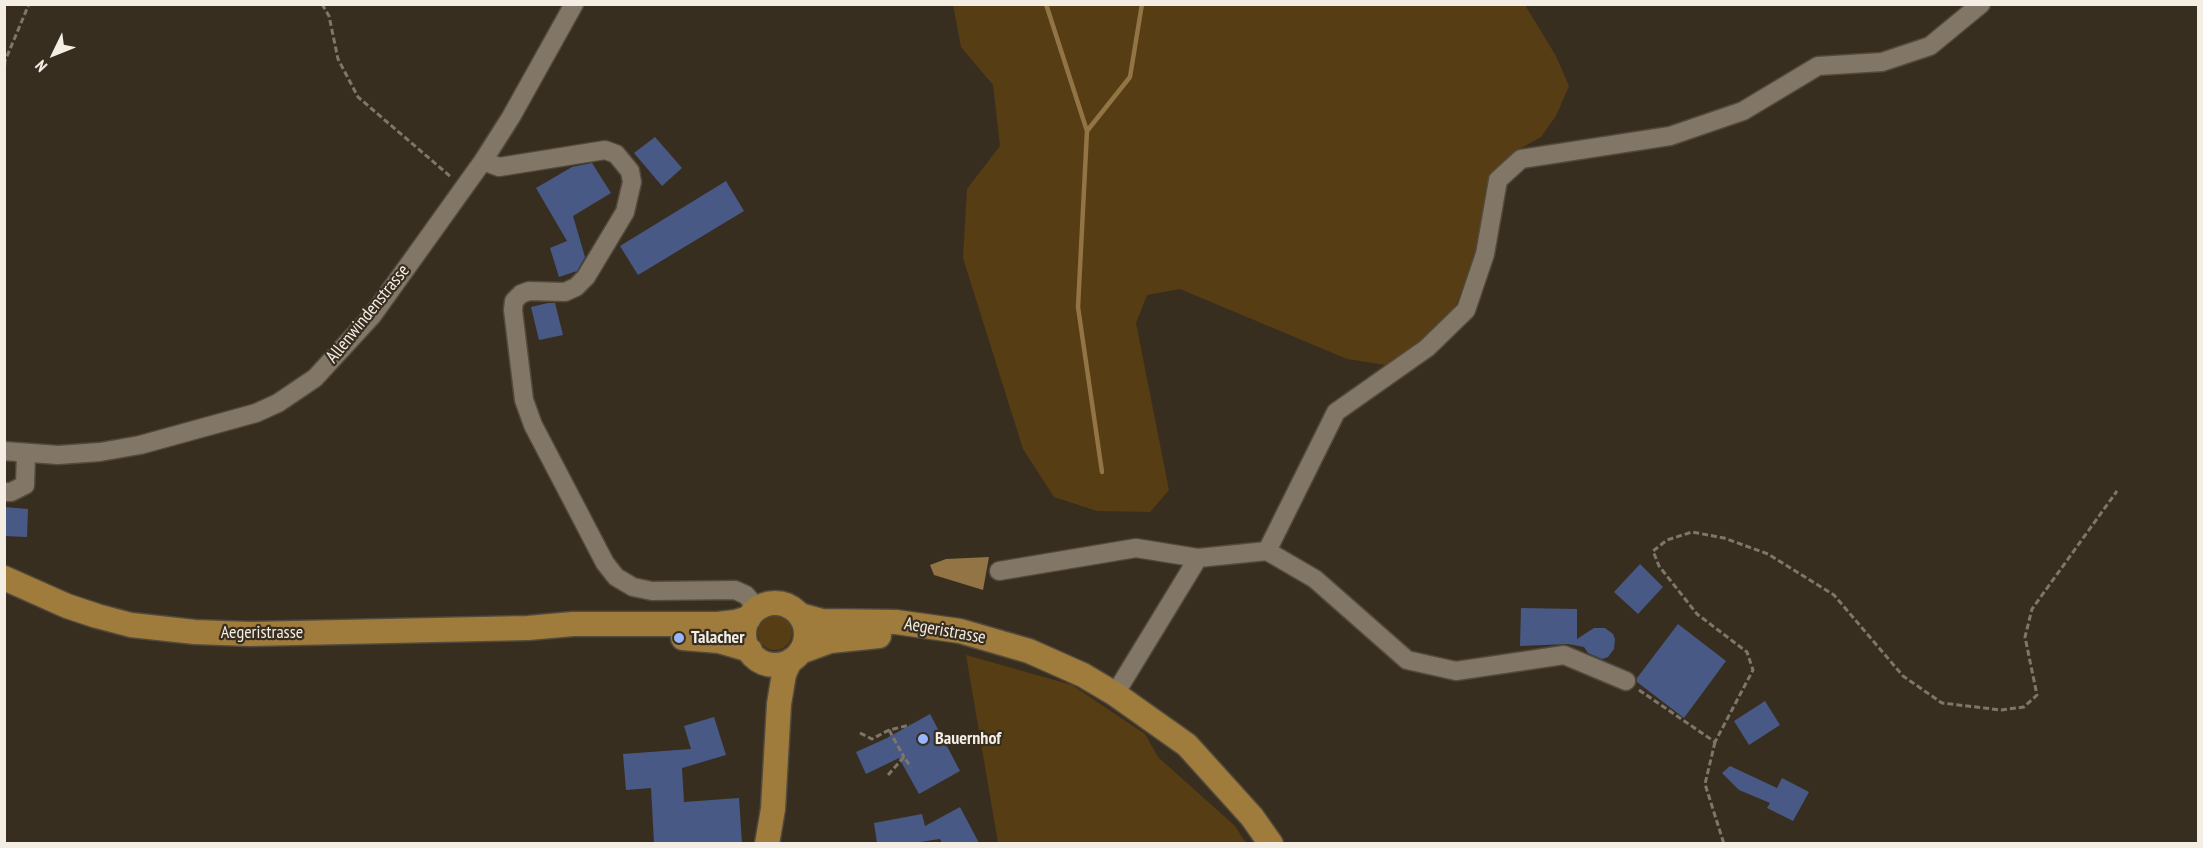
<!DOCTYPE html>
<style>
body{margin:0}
#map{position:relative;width:2203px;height:848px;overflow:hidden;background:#382e20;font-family:"PT Sans Narrow",sans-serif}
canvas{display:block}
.frame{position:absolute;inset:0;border:6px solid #f3ede4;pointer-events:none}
.north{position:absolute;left:24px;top:24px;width:60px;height:60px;-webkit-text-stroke:4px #382e20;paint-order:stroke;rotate:227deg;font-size:16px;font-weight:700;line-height:24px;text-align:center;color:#f3ede4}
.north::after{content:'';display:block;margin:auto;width:21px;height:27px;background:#f3ede4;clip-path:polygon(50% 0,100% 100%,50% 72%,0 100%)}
</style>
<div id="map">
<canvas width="2203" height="848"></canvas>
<div class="frame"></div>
<div class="north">N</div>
</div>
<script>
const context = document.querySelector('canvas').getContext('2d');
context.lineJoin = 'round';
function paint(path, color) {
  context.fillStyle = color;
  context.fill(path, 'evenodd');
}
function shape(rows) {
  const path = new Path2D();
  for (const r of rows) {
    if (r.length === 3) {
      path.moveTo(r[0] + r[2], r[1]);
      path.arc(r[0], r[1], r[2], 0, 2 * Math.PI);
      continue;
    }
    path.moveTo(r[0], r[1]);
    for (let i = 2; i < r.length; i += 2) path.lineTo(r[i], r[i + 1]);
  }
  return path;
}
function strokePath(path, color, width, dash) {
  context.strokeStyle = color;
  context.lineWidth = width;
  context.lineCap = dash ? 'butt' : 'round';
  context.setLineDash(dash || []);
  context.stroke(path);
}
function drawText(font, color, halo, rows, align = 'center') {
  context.font = font + ' "PT Sans Narrow",sans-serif';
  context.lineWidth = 4.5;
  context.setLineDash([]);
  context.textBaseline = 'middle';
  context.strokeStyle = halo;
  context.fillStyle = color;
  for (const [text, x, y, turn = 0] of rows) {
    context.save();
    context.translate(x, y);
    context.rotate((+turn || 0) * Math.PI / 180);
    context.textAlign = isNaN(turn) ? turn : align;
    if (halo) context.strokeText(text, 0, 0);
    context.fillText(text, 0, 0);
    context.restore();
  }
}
const green = shape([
 [953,5,1525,5,1556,56,1569,86,1556,116,1541,137,1516,151,1489,178,1474,257,1454,311,1392,366,1347,359,1180,289,1147,295,1136,323,1169,490,1150,512,1097,511,1054,497,1023,449,963,258,967,189,1000,146,993,85,961,47],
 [775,633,17],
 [966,655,1072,685,1145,734,1158,757,1235,826,1246,843,998,843]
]);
const water = shape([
 [989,557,983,590,934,575,930,565,946,559]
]);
const stream = shape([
 [1046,4,1087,131,1078,307,1102,472],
 [1087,131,1130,77,1142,4]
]);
const building = shape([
 [655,137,682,168,662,186,634,153],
 [592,163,611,193,573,216,585,257,577,271,559,277,550,248,567,241,536,188,572,167],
 [726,181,744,211,638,275,620,246],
 [548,303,555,303,563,335,539,340,531,307],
 [4,507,28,509,27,537,4,536],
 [1640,564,1663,587,1638,614,1614,592],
 [1521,608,1577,609,1577,639,1594,628,1605,628,1613,634,1615,639,1614,649,1608,657,1602,659,1588,653,1584,647,1568,644,1520,646],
 [1678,624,1726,661,1684,718,1637,682,1637,678],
 [1765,701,1780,725,1749,745,1734,721],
 [930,714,960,771,919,794,899,758,866,774,856,752,887,738],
 [714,717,726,755,682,768,684,802,739,798,742,843,654,843,651,788,626,790,623,754,691,749,684,726],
 [1730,766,1777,788,1782,778,1809,792,1793,821,1767,808,1770,803,1739,790,1722,773],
 [960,807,979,843,942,843,940,839,913,843,877,843,874,823,922,814,925,826]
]);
const path = shape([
 [322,4,329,16,338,59,358,97,451,177],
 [4,74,5,61,29,4],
 [766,594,777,594,792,598],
 [1639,690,1715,742,1753,670,1747,652,1697,614,1659,566,1653,551,1667,540,1692,532,1724,538,1768,554,1834,595,1903,676,1942,703,2001,710,2024,707,2037,695,2025,637,2032,609,2117,491],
 [889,730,904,757],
 [860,733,872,739,889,730,910,725],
 [1715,742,1705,784,1724,844],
 [888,775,904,757,911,767]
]);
const minor = shape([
 [483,161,499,167,605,150,616,154,630,171,632,182,625,212,586,277,576,287,565,292,529,291,521,294,514,301,513,310,524,400,533,425,568,492,605,563,616,577,633,587,652,591,735,590,746,595,757,608],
 [4,451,58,455,100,452,140,445,256,413,278,403,315,378,372,316,483,161,511,117,574,4],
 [4,492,11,492,25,485,26,453],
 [1267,551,1315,579,1407,660,1456,671,1564,655,1626,681],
 [999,571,1136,548,1198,558],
 [1115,694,1198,558,1267,551,1336,412,1427,348,1466,310,1485,254,1498,180,1521,159,1670,136,1743,111,1818,66,1882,62,1930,46,1981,4]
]);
const major = shape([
 [4,578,67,606,97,616,131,625,195,632,250,634,528,628,573,624,718,624,735,622,749,618],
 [775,634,31],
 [800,615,822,621,896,622,960,631,1029,651,1083,675,1115,694,1187,745,1252,817,1271,844],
 [683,638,719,641,750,650],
 [800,652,830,641,879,636],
 [767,844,773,809,779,704,784,674,790,661]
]);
const markers = [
 [679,638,6,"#99b5fd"],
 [923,739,6,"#99b5fd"]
];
const streetNames = [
 ["Allenwindenstrasse",368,314,-51],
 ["Aegeristrasse",945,631,10],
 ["Aegeristrasse",262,633]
];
const poiNames = [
 ["Talacher",691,638],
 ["Bauernhof",935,739]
];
paint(green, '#563d13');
paint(water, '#937444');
strokePath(stream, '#937444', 4.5);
paint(building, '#485985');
strokePath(minor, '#524a3d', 21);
strokePath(major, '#524a3d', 27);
strokePath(path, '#7f766a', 3, [6, 3]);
strokePath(minor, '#827666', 18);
strokePath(major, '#9f7b3c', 24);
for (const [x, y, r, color] of markers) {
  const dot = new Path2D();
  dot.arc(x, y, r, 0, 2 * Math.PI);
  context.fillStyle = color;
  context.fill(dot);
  strokePath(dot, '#382e20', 2);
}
drawText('18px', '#f3ede4', '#382e20', streetNames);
drawText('bold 18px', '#f3ede4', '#382e20', poiNames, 'left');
</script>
